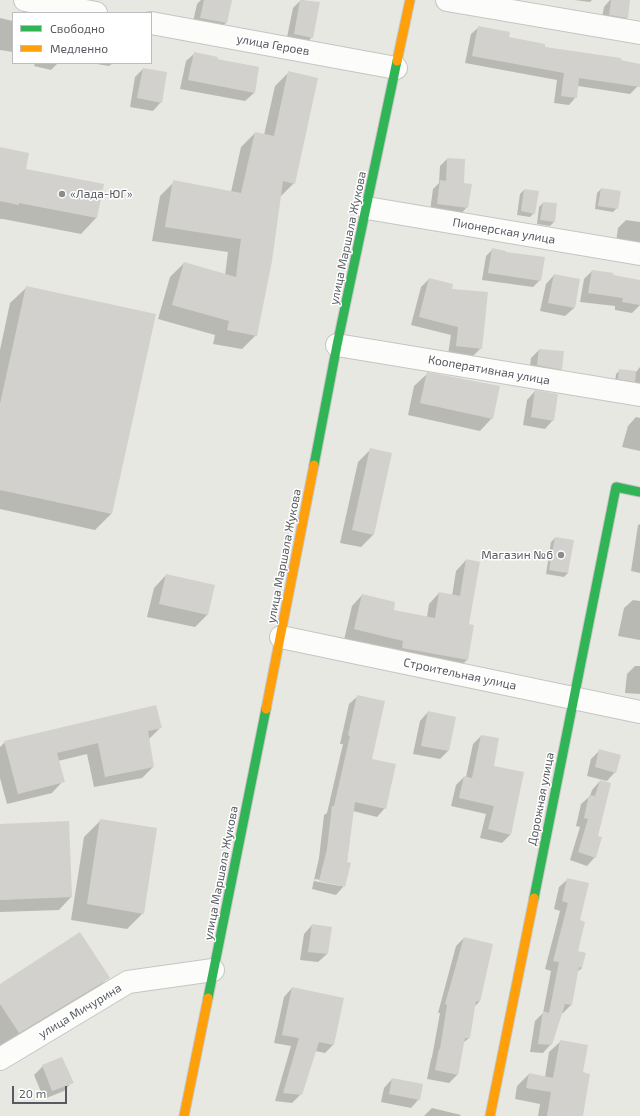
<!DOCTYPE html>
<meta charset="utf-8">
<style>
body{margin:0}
#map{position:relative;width:640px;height:1116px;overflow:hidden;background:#e8e8e2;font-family:"Exo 2",sans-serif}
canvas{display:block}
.legend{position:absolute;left:12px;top:12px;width:140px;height:52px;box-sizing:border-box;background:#fff;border:1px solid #bcbdc0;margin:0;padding:5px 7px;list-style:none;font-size:12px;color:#575b61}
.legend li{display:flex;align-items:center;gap:8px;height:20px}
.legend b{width:20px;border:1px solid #bcbdc0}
.scale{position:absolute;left:12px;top:1086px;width:55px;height:18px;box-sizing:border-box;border:2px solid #575b61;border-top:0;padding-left:5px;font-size:12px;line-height:14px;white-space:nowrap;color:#575b61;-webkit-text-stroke:3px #fff;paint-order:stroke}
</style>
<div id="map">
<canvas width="640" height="1116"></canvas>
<ul class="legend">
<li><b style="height:5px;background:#30b455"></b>Свободно</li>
<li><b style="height:5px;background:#ff9f0a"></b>Медленно</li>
</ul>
<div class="scale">20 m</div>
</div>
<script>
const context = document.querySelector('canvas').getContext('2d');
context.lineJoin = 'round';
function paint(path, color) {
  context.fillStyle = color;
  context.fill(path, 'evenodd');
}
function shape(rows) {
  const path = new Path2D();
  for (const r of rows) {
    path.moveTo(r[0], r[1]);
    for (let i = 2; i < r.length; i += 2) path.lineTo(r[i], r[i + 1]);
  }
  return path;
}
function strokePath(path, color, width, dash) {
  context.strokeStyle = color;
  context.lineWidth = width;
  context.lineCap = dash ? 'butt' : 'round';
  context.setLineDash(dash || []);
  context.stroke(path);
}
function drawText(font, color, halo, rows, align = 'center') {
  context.font = font + ' "Exo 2",sans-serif';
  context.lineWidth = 3;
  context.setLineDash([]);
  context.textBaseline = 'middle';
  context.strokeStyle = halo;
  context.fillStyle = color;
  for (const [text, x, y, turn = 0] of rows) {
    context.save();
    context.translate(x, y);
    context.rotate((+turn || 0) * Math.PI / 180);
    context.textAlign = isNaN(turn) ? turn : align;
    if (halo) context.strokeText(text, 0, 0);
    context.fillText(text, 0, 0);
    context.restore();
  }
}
const shadow = shape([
 [201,0,225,0,231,1,226,23,217,31,192,26,197,4],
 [301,0,319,3,312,37,304,46,286,42,293,8],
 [574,0,592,0,590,2],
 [610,0,623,0,627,18,618,26,601,23,604,7],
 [0,18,13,21,13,52,0,50],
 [479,27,507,38,544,47,640,65,640,77,638,86,630,94,578,86,576,97,569,105,554,103,557,80,465,63,471,34],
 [195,53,216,60,258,67,254,93,245,101,180,89,186,61],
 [35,63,58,63,51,70,34,66],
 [91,63,113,63,109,66],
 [143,69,161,102,153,111,130,107,135,77],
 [289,72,294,183,280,197,256,335,242,349,213,344,215,335,158,319,170,277,184,263,225,275,228,252,152,241,160,196,174,182,231,192,241,147,255,133,264,135,275,86],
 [0,148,24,170,103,185,96,218,81,234,3,219,0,219],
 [447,159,467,207,460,215,430,211,433,189,439,183,440,166],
 [601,189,617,208,613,212,595,209,597,193],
 [524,190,534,213,530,217,517,215,520,194],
 [543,203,554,222,550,226,537,224,539,207],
 [626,220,640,222,640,246,616,242,618,228],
 [493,249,540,280,533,287,482,280,486,256],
 [592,271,640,281,640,305,632,313,615,310,615,306,580,302,584,279],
 [554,275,579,280,574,308,565,316,540,311,546,284],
 [429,279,451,289,481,348,472,357,448,354,451,335,411,325,421,287],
 [27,287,111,514,95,530,0,509,0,350,10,303],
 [539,350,561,369,553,377,529,374,531,358],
 [640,367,640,391,633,390,635,381,630,385,615,382,616,374,620,370,636,372],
 [427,374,492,418,480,431,408,415,414,386],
 [535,391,553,420,545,429,523,425,527,400],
 [636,417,640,418,640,451,622,447,628,426],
 [371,449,373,535,361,547,340,543,358,462],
 [640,524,640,573,631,571,638,525],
 [555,538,568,573,564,577,546,574,551,542],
 [466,560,467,660,456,670,344,640,352,606,362,595,392,611,427,617,429,604,439,593,452,596,456,571],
 [166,575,208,614,195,627,147,617,154,588],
 [633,600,640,601,640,640,618,636,624,608],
 [635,666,640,666,640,694,625,693,627,674],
 [358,696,371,760,385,808,377,817,353,811,344,886,336,895,312,889,319,858,324,815,327,813,343,744,340,744,349,704],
 [315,879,340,884,340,886,314,881],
 [428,712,455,718,448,751,440,759,413,754,420,721],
 [160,728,149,739,153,767,142,778,94,787,87,754,58,761,63,781,52,793,7,804,0,778,0,747,5,742],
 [481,736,492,767,510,835,502,843,480,838,486,814,451,806,456,785,464,777,466,777,473,744],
 [600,750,615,772,607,781,587,776,591,759],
 [600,781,595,857,587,866,570,860,580,827,576,826,581,804,590,796,592,790],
 [101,820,143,913,127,929,71,920,84,837],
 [0,825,71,897,59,910,0,912],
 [568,879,579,921,576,951,582,968,577,972,571,1005,563,1013,562,1013,551,1044,543,1053,530,1052,535,1021,543,1013,551,971,545,969,560,911,554,909,559,887],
 [312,925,327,954,318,962,300,960,304,934],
 [464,938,484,982,479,1002,474,1007,469,1038,463,1043,458,1074,449,1083,427,1079,431,1059,432,1057,440,1013,438,1013,456,946],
 [108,978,92,994,2,1048,0,1045,0,985],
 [292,988,333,1045,325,1053,315,1051,301,1094,292,1103,275,1101,291,1046,274,1043,284,997],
 [561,1041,582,1073,582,1116,538,1116,540,1104,515,1099,517,1086,529,1074,545,1077,549,1052],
 [43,1066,72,1082,64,1091,44,1099,34,1075],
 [392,1079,419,1099,411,1108,381,1102,384,1088],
 [432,1108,461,1115,460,1116,424,1116]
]);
const building = shape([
 [204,0,232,0,227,23,200,18],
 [300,0,320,2,313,38,294,34],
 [611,0,630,0,628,18,609,15],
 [478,26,510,32,509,37,545,44,545,47,621,58,621,60,640,64,640,87,579,78,577,98,561,96,564,73,472,56],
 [194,52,218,57,217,59,259,67,255,93,188,80],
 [143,68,167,72,162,103,137,98],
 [288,71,318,78,295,184,283,181,272,261,257,336,227,330,229,321,172,305,184,262,236,277,241,239,165,227,173,180,241,193,255,132,274,136],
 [0,147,29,153,26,169,104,184,97,218,19,203,19,205,0,201],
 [447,158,465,159,464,183,472,184,468,208,437,204,440,180,446,181],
 [601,188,621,191,618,209,598,206],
 [524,189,539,191,535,214,521,211],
 [543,202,557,203,555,222,540,220],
 [492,248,506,251,506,252,545,257,541,281,488,273],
 [592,270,614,273,613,275,640,280,640,305,622,302,623,298,588,293],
 [554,274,580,279,575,308,548,303],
 [429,278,453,284,452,289,488,292,482,349,456,346,458,327,419,317],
 [26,286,156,314,112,514,0,490,0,404],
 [539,349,564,351,562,370,537,365],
 [619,369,636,371,635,382,618,379],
 [427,372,500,386,493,419,420,403],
 [535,390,558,394,554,421,531,417],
 [370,448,392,453,374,535,352,530],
 [555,537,574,540,568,573,549,570],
 [466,559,480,562,469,624,474,625,468,660,402,648,403,641,354,629,362,594,395,602,394,610,435,618,439,592,460,596],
 [166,574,215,585,208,615,159,604],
 [357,695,385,701,372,759,396,764,386,809,355,802,347,862,351,863,345,887,319,881,327,849,332,806,334,806,350,736,348,735],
 [156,705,162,728,148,731,154,767,105,777,98,743,57,753,65,782,18,794,4,741],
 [428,711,456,717,449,751,421,746],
 [481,735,499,738,494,766,524,772,511,835,488,829,494,806,459,798,464,776,472,778],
 [599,749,621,755,616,773,595,767],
 [600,780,611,783,598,836,602,837,596,858,578,852,588,819,584,818,589,795,595,796],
 [100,819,157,828,144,914,87,904],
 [69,821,72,897,0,900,0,824],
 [567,878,589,883,580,920,585,922,578,951,586,953,582,968,579,967,572,1005,565,1004,552,1045,538,1044,543,1011,549,1013,559,962,553,961,568,903,562,901],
 [312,924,332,927,328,954,308,952],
 [80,932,110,978,19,1033,0,1004,0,984],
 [464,937,493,944,480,1002,476,1001,470,1038,465,1038,458,1075,435,1070,439,1049,440,1049,447,1005,445,1004],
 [292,987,344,998,334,1045,319,1042,302,1095,283,1093,299,1038,282,1035],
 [560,1040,588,1045,583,1072,590,1074,583,1116,547,1116,551,1092,526,1088,529,1073,553,1078],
 [62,1057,74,1083,52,1091,42,1065],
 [392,1078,423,1084,420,1100,389,1094]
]);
const street = shape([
 [25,0,96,13],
 [447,0,640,33],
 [151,23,396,68],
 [367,208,640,254],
 [337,345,640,395],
 [281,637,640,712],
 [0,1059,128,982,213,970]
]);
const fast = shape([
 [314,465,337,345,397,61],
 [534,898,616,487,640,492],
 [208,998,266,709]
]);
const slow = shape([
 [397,61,410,0],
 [266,709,314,465],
 [184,1116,208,998],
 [490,1116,534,898]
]);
const markers = [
 [62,194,4,"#8a8c8e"],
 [561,555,4,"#8a8c8e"]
];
const streetNames = [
 ["улица Героев",273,45,10],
 ["Пионерская улица",504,231,10],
 ["улица Маршала Жукова",348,238,-78],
 ["Кооперативная улица",489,370,10],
 ["улица Маршала Жукова",284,556,-79],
 ["Строительная улица",460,674,12],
 ["Дорожная улица",541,799,-79],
 ["улица Маршала Жукова",221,873,-79],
 ["улица Мичурина",80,1011,-31]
];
const poiNames = [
 ["«Лада-ЮГ»",70,194],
 ["Магазин №6",553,555,"right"]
];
paint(shadow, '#0003');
paint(building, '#d2d1cd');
strokePath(street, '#c4c6c4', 24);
strokePath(fast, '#c4c5c4', 11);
strokePath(slow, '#c4c5c4', 11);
strokePath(street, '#fcfcfb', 22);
strokePath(fast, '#30b455', 9);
strokePath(slow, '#ff9f0a', 9);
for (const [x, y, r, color] of markers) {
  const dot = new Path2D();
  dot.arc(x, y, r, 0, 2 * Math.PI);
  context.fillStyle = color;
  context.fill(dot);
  strokePath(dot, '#fff', 1.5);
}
drawText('12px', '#575b61', '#fff', streetNames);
drawText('12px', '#575b61', '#fff', poiNames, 'left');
</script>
